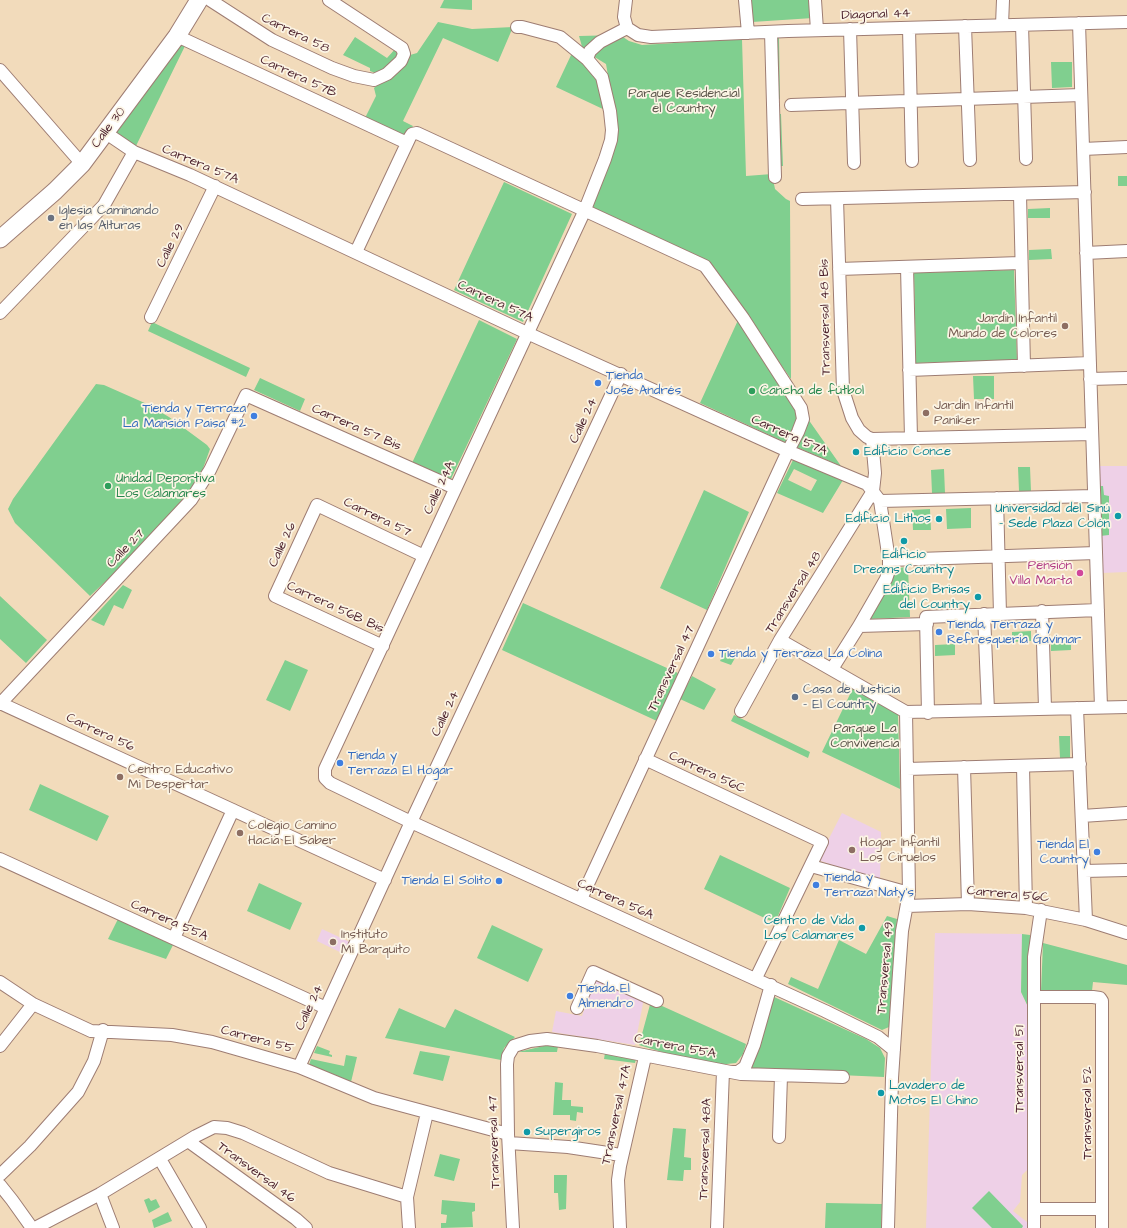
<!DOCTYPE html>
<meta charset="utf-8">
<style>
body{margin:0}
canvas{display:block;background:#f2dbbb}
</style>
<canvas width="1127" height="1228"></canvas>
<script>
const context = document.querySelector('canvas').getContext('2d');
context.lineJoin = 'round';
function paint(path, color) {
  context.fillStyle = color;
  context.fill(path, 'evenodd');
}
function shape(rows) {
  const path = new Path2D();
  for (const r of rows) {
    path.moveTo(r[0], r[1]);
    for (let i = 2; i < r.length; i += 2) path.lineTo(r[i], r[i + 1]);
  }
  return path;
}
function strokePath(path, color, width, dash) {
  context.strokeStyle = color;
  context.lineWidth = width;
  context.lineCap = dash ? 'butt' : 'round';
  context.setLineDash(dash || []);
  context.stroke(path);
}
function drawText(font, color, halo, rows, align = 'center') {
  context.font = font + ' "Architects Daughter",sans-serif';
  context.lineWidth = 3.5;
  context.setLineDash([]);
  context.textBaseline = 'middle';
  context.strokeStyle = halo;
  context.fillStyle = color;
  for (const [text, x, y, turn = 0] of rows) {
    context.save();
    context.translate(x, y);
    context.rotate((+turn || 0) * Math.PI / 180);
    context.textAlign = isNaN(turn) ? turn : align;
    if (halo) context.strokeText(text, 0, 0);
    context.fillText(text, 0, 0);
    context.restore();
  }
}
const built = shape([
 [1099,466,1127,466,1127,572,1101,573],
 [842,813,881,832,880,881,818,860],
 [322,929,350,942,344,954,317,941],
 [935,933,1022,934,1021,992,1030,1011,1028,1169,1022,1175,1020,1202,1013,1211,1027,1222,1027,1228,926,1228],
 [595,977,644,998,635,1045,552,1032,556,1011,582,1016]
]);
const green = shape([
 [444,0,472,0,472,10,440,8],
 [751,0,812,0,813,18,752,22],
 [438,22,472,29,513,27,498,62,443,38,403,121,413,126,406,137,365,118,376,96,374,88,410,55,417,53],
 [620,35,629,41,642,45,742,39,746,176,772,174,775,189,786,199,790,201,791,379,710,263,590,207,609,166,617,142,618,133,606,64,583,50,579,36],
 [355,37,387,58,396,48,400,56,378,74,370,71,370,68,343,55],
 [779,37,780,99,776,99,775,38],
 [180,43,185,46,135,148,112,134],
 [572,53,594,72,605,110,556,87],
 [1051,62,1072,62,1072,87,1052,88],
 [777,114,781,114,783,166,778,166],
 [1118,176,1127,176,1127,186,1118,186],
 [504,182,572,214,523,322,454,290],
 [1050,208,1050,218,1028,218,1028,209],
 [1051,249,1052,259,1029,260,1029,250],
 [1014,270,1017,360,916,363,914,273],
 [739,318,794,401,797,425,789,444,700,403],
 [479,320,517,339,450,481,412,463],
 [152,322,250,368,246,377,148,331],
 [973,376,994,376,994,399,974,399],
 [260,378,305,399,300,411,254,390],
 [96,384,104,385,147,404,169,417,207,445,210,449,200,477,186,495,149,540,90,596,15,523,8,509,13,499],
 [808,419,841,466,794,446],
 [793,460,843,480,823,513,777,493],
 [794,469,817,480,811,491,788,480],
 [1018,467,1030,467,1031,491,1019,491],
 [944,469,945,493,932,493,931,470],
 [1099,486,1103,486,1104,495,1109,496,1109,535,1100,536],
 [704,490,749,512,707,610,660,588],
 [971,508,971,528,947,529,946,509],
 [930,509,931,530,913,530,912,510],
 [908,567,910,617,869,619,885,593,896,568],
 [123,585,132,590,123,609,114,605,104,626,91,620],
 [0,596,47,640,26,663,0,639],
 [523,603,678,673,657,721,502,650],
 [1031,631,1031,641,1012,642,1012,632],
 [1071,639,1071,650,1051,651,1051,640],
 [955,644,955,655,935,656,935,645],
 [726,649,738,653,731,665,720,661],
 [285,660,308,670,290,711,266,700],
 [692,676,716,689,704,710,680,699],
 [853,688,898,714,900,789,822,752],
 [734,715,810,752,808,758,731,721],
 [1059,736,1070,736,1070,758,1060,758],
 [40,784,109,816,97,841,29,810],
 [720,855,790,888,775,923,704,889],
 [259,883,302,903,290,930,247,911],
 [887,916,897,919,889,1027,882,1030,788,984,791,977,818,989,839,940,866,954],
 [119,917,175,941,166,959,108,939],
 [492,925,543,949,528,982,477,958],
 [1022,934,1030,935,1030,1011,1021,992],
 [1043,943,1127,965,1127,985,1093,982,1092,991,1041,991],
 [772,996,866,1039,880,1048,885,1058,884,1077,750,1071],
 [651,1001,746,1044,743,1054,736,1063,708,1066,639,1045],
 [399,1008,445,1028,455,1009,515,1037,504,1048,501,1060,385,1038],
 [548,1045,558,1046,557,1052,518,1052],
 [317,1046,330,1051,329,1054,332,1055,332,1057,314,1053],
 [420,1051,450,1056,443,1081,413,1074],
 [605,1053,636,1059,635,1063,604,1059],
 [346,1055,357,1057,351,1082,309,1065,311,1059,344,1066],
 [555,1082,563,1083,562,1100,571,1100,571,1106,583,1107,583,1113,577,1112,576,1121,570,1120,570,1115,553,1115],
 [673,1128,686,1129,684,1157,691,1158,691,1170,684,1170,683,1181,667,1180],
 [440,1154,460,1159,454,1181,434,1176],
 [554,1175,567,1175,566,1209,559,1210,558,1193,554,1193],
 [989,1191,1023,1226,1022,1228,992,1228,972,1208],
 [149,1198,151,1201,156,1199,160,1207,149,1213,144,1200],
 [442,1200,475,1203,475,1211,472,1212,473,1227,441,1228,441,1223,446,1223,447,1215,441,1214],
 [826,1203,882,1204,881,1228,825,1228],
 [168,1212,172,1221,154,1228,152,1220]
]);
const minor = shape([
 [210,0,272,40,332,68,354,76,374,80,387,74,401,61,404,54,402,48,329,0],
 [626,0,624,17,627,28,638,35,651,37,788,31,1127,22],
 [745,0,748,33],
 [815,0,817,30],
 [1079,23,1101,707],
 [1002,25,1003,0],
 [1022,25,1026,159],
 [965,26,970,160],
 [517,27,522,27,560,37,587,59,598,72,602,77,610,111,612,130,611,140,605,159,584,212,325,769,325,778,330,783,411,822,825,1011,878,1037,894,1050],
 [909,28,912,161],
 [850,29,854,163],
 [771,32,775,177],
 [177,36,407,143],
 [587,59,590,51,600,42,627,28],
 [0,70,82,164],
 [791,105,1081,95],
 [106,133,134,152,190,175,527,333,788,451,867,484,880,501,889,560,889,570,886,579,859,626,832,669],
 [1083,149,1127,147],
 [1020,195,1024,366],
 [802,199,1085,192],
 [356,252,410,137,412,134,417,133,705,266,743,318,801,408,803,419,798,432,788,451,581,899],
 [1086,253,1127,251],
 [907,267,911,438],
 [839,269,1020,263],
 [0,313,104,205,134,152],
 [151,317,215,186],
 [909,370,1090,363],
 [1090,379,1127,378],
 [872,439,1092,434],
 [997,498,1000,614],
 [880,501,1094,496],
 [889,560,1096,553],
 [1042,611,1045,708],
 [984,614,988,710],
 [859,626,927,624],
 [780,640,906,712,1127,707],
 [383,646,275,596,317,505,424,556],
 [0,703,385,880],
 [0,704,191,500,210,470,246,395,455,488],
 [1077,708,1086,920],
 [741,711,780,640,873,491,875,473,872,439,867,437,859,430,852,418,843,390,837,199],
 [928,713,926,617,1098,610],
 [645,759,822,842,756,978],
 [1023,766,1026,908],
 [964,767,968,904],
 [907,769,1080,764],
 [1082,816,1127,813],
 [0,859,326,1008],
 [811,866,909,893],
 [1084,871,1127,870],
 [907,906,968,904,1026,908,1086,920,1127,933],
 [174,938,233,810],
 [0,982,33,1004,91,1031,172,1035,212,1042,299,1067,374,1098,508,1134],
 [1034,997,1093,997,1100,998,1102,1001,1102,1228],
 [577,1008,593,972,657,1001],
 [0,1046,33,1004],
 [299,1067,411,822,621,374],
 [733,1072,738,1072,745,1067,754,1045,771,985],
 [779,1137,781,1076],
 [188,1141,296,1219,306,1228],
 [509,1143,568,1147,621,1155],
 [160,1159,200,1228],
 [0,1175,30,1146,78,1092,94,1061,103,1030],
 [0,1185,12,1200,32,1228],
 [100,1194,113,1228],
 [1035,1209,1101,1209],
 [35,1228,100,1194,196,1136,214,1127,227,1128,243,1133,329,1173,407,1197],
 [409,1228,407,1197,427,1113],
 [513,1228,508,1134,507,1064,508,1056,514,1046,530,1041,547,1039,597,1046,741,1074,843,1077],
 [620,1228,618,1180,620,1166,645,1057],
 [717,1228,723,1071],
 [888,1228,892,1078,899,973,902,931,909,893,906,712],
 [1034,1228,1034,957,1041,910]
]);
const secondary = shape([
 [0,239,55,191,82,164,177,36,199,0]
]);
const markers = [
 [51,218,4,"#6b7280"],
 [1065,326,4,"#8d6e63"],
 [598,383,4,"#3f7fe0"],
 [752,391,4,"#2e9e5b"],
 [926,413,4,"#8d6e63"],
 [254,416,4,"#3f7fe0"],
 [856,452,4,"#0f9aa8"],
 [108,486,4,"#2e9e5b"],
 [1118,516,4,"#0f9aa8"],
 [939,519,4,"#0f9aa8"],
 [904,541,4,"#0f9aa8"],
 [1080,573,4,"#d1479c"],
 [978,597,4,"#0f9aa8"],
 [939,632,4,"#3f7fe0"],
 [711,654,4,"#3f7fe0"],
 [795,697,4,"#5c6f8a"],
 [340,763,4,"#3f7fe0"],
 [120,777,4,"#8d6e63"],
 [240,833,4,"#8d6e63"],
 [852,850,4,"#8d6e63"],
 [1097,852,4,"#3f7fe0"],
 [499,881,4,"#3f7fe0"],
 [816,885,4,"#3f7fe0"],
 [862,928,4,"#0f9aa8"],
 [333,942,4,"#8d6e63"],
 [570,996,4,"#3f7fe0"],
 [881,1093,4,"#0f9aa8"],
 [527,1132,4,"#0f9aa8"]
];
const streetNames = [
 ["Diagonal 44",876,15,-2],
 ["Carrera 58",295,34,26],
 ["Carrera 57B",298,77,25],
 ["Calle 30",109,128,-53],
 ["Carrera 57A",200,165,23],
 ["Calle 29",171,246,-64],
 ["Carrera 57A",495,302,25],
 ["Transversal 48 Bis",826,317,-91],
 ["Calle 24",584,421,-65],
 ["Carrera 57 Bis",356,428,24],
 ["Carrera 57A",789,436,24],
 ["Calle 24A",440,488,-65],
 ["Carrera 57",377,518,26],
 ["Calle 26",283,545,-65],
 ["Calle 27",126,549,-46],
 ["Transversal 48",794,593,-58],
 ["Carrera 56B Bis",335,608,25],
 ["Transversal 47",672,669,-65],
 ["Calle 24",446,714,-65],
 ["Carrera 56",100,733,25],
 ["Carrera 56C",707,773,25],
 ["Carrera 56C",1008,895,5],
 ["Carrera 56A",615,900,24],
 ["Carrera 55A",169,921,24],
 ["Transversal 49",886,968,-85],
 ["Calle 24",310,1008,-65],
 ["Carrera 55",257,1040,15],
 ["Carrera 55A",675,1047,11],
 ["Transversal 51",1020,1069,-90],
 ["Transversal 52",1088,1113,-90],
 ["Transversal 47A",617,1115,-78],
 ["Transversal 47",495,1142,-92],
 ["Transversal 48A",706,1149,-88],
 ["Transversal 46",256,1173,36]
];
const parkNames = [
 ["Parque Residencial",684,94],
 ["el Country",684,109],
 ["Parque La",865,729],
 ["Convivencia",865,744]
];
const worshipNames = [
 ["Iglesia Caminando",59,211],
 ["en las Alturas",59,226]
];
const educationNames = [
 ["Jardín Infantil",1057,319,"right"],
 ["Mundo de Colores",1057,334,"right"],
 ["Jardín Infantil",934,406],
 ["Paniker",934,421],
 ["Centro Educativo",128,770],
 ["Mi Despertar",128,785],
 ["Colegio Camino",248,826],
 ["Hacia El Saber",248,841],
 ["Hogar Infantil",860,843],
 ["Los Ciruelos",860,858],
 ["Instituto",341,935],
 ["Mi Barquito",341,950]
];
const shopNames = [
 ["Tienda",606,376],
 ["José Andrés",606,391],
 ["Tienda y Terraza",246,409,"right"],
 ["La Mansión Paisa #2",246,424,"right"],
 ["Tienda, Terraza y",947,625],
 ["Refresquería Gavimar",947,640],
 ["Tienda y Terraza La Colina",719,654],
 ["Tienda y",348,756],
 ["Terraza El Hogar",348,771],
 ["Tienda El",1089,845,"right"],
 ["Country",1089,860,"right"],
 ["Tienda y",824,878],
 ["Terraza Naty's",824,893],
 ["Tienda El Solito",491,881,"right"],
 ["Tienda El",578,989],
 ["Almendro",578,1004]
];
const leisureNames = [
 ["Cancha de fútbol",760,391],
 ["Unidad Deportiva",116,479],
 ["Los Calamares",116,494]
];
const cultureNames = [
 ["Edificio Conce",864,452,"left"],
 ["Universidad del Sinú",1110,509],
 ["- Sede Plaza Colón",1110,524],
 ["Edificio Lithos",931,519],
 ["Edificio",904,555,"center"],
 ["Dreams Country",904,570,"center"],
 ["Edificio Brisas",970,590],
 ["del Country",970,605],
 ["Centro de Vida",854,921],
 ["Los Calamares",854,936],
 ["Lavadero de",889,1086,"left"],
 ["Motos El Chino",889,1101,"left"],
 ["Supergiros",535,1132,"left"]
];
const hotelNames = [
 ["Pensión",1072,566],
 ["Villa Marta",1072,581]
];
const serviceNames = [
 ["Casa de Justicia",803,690],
 ["- El Country",803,705]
];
paint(built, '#eed0e7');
paint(green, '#80cf8f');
strokePath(minor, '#9e7d73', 14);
strokePath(secondary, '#9e7d73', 19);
strokePath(minor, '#fff', 12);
strokePath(secondary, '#fff', 17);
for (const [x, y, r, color] of markers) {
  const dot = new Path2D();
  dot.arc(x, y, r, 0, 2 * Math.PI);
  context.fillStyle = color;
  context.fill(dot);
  strokePath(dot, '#fcf5e5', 1.5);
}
drawText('13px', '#4a1f2b', '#fcf5e5', streetNames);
drawText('13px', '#5a5449', '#fcf5e5', parkNames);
drawText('13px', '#5b616d', '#fcf5e5', worshipNames, 'left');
drawText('13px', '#785e54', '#fcf5e5', educationNames, 'left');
drawText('13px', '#366cbe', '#fcf5e5', shopNames, 'left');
drawText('13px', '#27864d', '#fcf5e5', leisureNames, 'left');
drawText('13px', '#0d838f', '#fcf5e5', cultureNames, 'right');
drawText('13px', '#b23c85', '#fcf5e5', hotelNames, 'right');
drawText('13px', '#4e5e75', '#fcf5e5', serviceNames, 'left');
</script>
